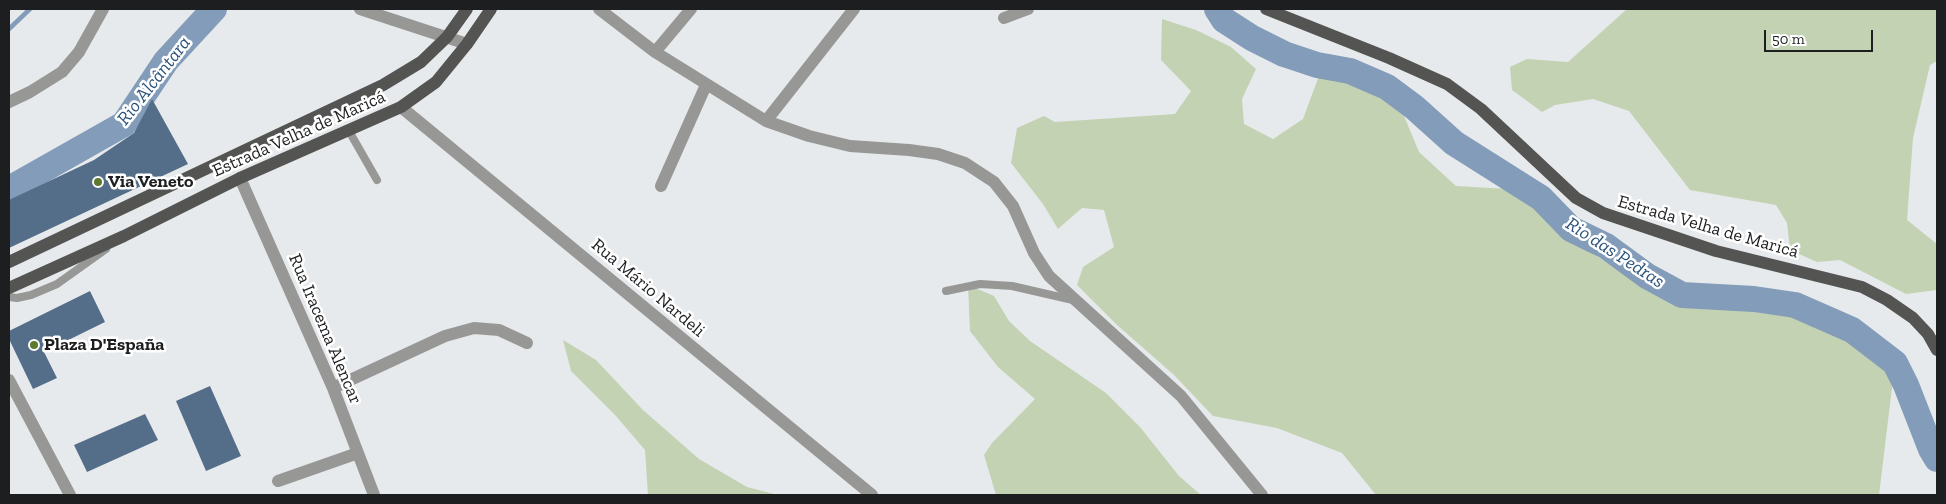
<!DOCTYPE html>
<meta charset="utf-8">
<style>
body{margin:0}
#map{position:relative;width:1946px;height:504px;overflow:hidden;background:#e7eaec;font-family:"Zilla Slab",serif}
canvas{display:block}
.frame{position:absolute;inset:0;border:10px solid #1d1e1f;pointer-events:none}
.scale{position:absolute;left:1764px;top:30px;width:109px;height:22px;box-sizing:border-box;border:2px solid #1d1e1f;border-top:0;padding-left:6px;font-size:15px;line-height:18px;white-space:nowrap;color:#1d1e1f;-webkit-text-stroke:4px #fff;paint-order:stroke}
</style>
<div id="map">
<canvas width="1946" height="504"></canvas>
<div class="frame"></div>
<div class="scale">50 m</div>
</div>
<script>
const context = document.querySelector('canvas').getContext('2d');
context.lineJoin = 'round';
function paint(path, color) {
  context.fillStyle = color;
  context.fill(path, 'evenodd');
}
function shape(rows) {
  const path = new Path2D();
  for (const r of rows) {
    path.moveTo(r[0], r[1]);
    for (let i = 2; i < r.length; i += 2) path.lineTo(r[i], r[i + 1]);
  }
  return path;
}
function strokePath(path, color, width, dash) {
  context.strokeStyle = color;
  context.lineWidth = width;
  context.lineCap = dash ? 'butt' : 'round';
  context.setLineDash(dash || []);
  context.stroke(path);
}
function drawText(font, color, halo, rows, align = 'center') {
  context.font = font + ' "Zilla Slab",serif';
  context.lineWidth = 5;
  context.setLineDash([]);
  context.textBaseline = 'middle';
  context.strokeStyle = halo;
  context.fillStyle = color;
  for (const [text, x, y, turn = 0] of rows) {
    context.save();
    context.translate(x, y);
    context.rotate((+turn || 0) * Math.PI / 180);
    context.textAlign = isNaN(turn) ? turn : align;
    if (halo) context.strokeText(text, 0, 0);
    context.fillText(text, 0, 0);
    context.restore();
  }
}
const green = shape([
 [1627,9,1937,9,1937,61,1930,65,1913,138,1907,220,1937,244,1937,290,1906,294,1840,260,1817,262,1790,250,1787,223,1776,205,1690,190,1629,111,1593,99,1555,105,1542,112,1512,90,1510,67,1527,59,1568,62],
 [1162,19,1196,30,1231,47,1256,69,1242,99,1244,124,1273,139,1303,119,1320,73,1363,85,1402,111,1419,152,1456,186,1509,189,1595,255,1657,294,1754,299,1795,305,1852,330,1895,363,1879,495,1376,495,1342,453,1277,428,1213,416,1174,375,1117,325,1077,285,1083,267,1114,247,1104,210,1082,208,1058,229,1043,204,1011,163,1017,128,1044,116,1055,122,1175,114,1191,91,1161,60],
 [968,285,994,296,1009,321,1030,341,1106,393,1140,427,1179,476,1201,495,996,495,984,455,992,443,1035,399,998,367,970,331],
 [563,340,596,360,643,410,699,459,747,487,778,495,648,495,645,450,616,416,571,371]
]);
const stream = shape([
 [9,29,30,9]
]);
const river = shape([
 [1217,9,1224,20,1252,38,1284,54,1317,65,1350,71,1387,87,1414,107,1454,143,1541,198,1571,229,1606,246,1647,276,1682,295,1754,299,1795,305,1852,330,1895,363,1906,385,1931,449,1937,459],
 [9,189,124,124,166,61,214,9]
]);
const building = shape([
 [152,99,188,164,9,248,9,200,94,160,134,133],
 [90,291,105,322,44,352,57,378,33,389,9,339,9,331],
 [210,386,241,456,206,471,176,401],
 [145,414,158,440,87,472,74,445]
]);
const service = shape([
 [349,131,377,180],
 [946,291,980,284,1012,286,1073,300],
 [9,297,17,298,31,295,57,284,106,249]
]);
const minor = shape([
 [360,9,467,44],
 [599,9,655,52,766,121,809,136,850,146,909,150,938,154,965,163,994,182,1013,206,1034,253,1049,276,1181,396,1262,495],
 [1004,18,1028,9],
 [655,52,691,9],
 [9,102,30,92,62,72,79,52,103,9],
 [401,107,872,495],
 [766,121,854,9],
 [240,178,333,388,374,495],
 [661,186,706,85],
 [333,388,445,336,474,328,499,330,527,343],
 [278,481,358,453]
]);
const tertiary = shape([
 [9,380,70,495]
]);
const primary = shape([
 [1266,9,1389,58,1447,84,1481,109,1576,198,1603,213,1716,251,1862,287,1887,300,1913,318,1928,334,1937,350],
 [9,262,383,85,421,62,447,37,467,9],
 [9,288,124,236,240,178,401,107,436,82,467,44,491,9]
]);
const markers = [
 [98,182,5,"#5d7a2f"],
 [34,345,5,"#5d7a2f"]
];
const streetNames = [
 ["Estrada Velha de Maricá",299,134,-24],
 ["Estrada Velha de Maricá",1708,227,16],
 ["Rua Mário Nardeli",648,288,40],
 ["Rua Iracema Alencar",325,329,67]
];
const poiNames = [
 ["Via Veneto",108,182],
 ["Plaza D'España",44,345]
];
const waterNames = [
 ["Rio Alcântara",154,81,-52],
 ["Rio das Pedras",1615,253,33]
];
paint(green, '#c3d2b2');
strokePath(stream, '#829cb9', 4.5);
strokePath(river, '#829cb9', 26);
paint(building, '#546d88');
strokePath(service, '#979896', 8);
strokePath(minor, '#979896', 12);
strokePath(tertiary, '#979896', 12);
strokePath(primary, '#545553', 12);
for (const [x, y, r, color] of markers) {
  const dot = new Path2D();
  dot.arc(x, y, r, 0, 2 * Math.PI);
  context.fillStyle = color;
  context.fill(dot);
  strokePath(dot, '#fff', 2);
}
drawText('18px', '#1d1e1f', '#fff', streetNames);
drawText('bold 18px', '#1d1e1f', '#fff', poiNames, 'left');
drawText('italic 19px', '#2b537c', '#fff', waterNames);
</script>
